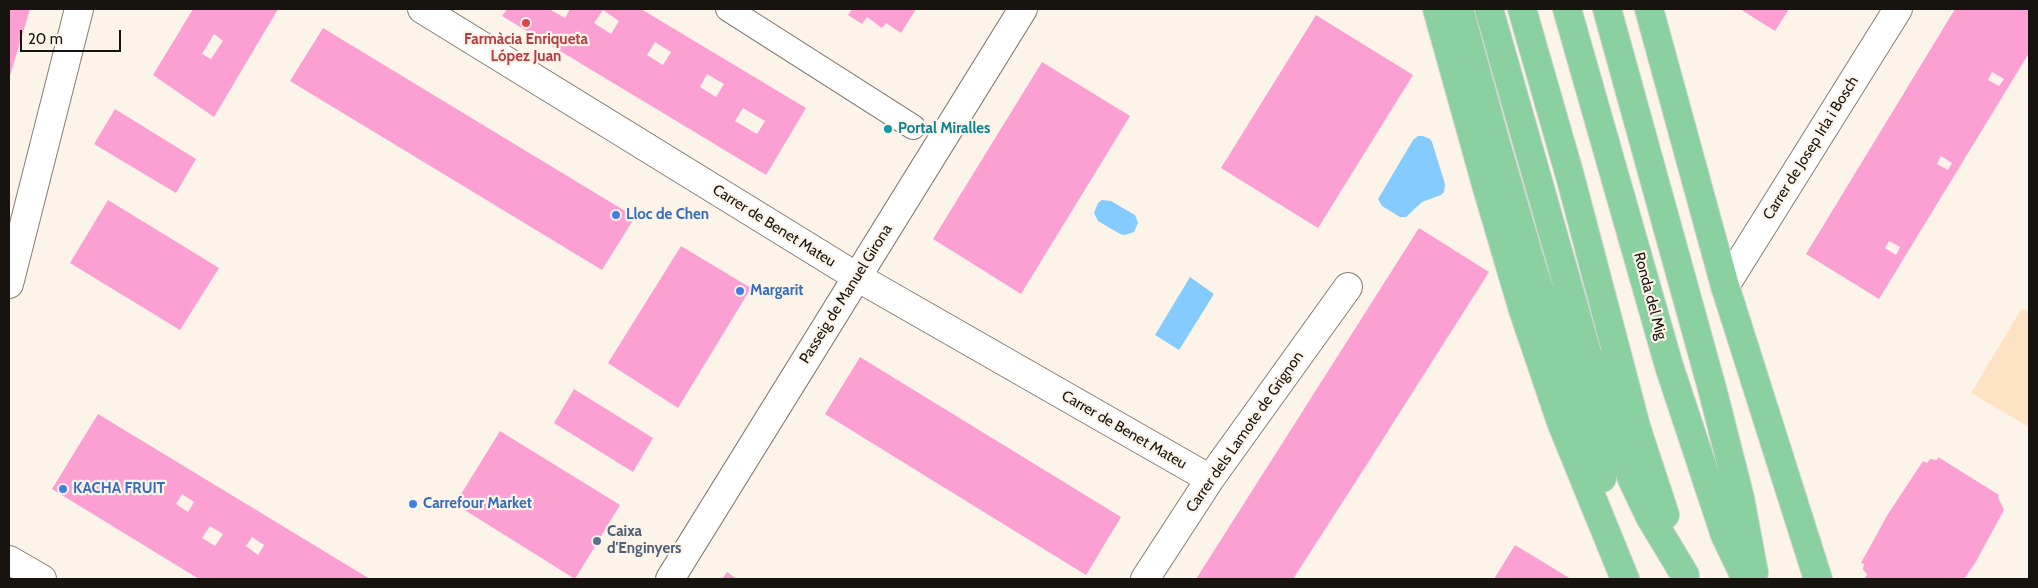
<!DOCTYPE html>
<meta charset="utf-8">
<style>
body{margin:0}
#map{position:relative;width:2038px;height:588px;overflow:hidden;background:#fdf4e9;font-family:Cabin,sans-serif}
canvas{display:block}
.frame{position:absolute;inset:0;border:10px solid #171410;pointer-events:none}
.scale{position:absolute;left:20px;top:30px;width:101px;height:22px;box-sizing:border-box;border:2px solid #171410;border-top:0;padding-left:6px;font-size:15px;line-height:18px;white-space:nowrap;color:#171410;-webkit-text-stroke:4px #fdf4e9;paint-order:stroke}
</style>
<div id="map">
<canvas width="2038" height="588"></canvas>
<div class="frame"></div>
<div class="scale">20 m</div>
</div>
<script>
const context = document.querySelector('canvas').getContext('2d');
context.lineJoin = 'round';
function paint(path, color) {
  context.fillStyle = color;
  context.fill(path, 'evenodd');
}
function shape(rows) {
  const path = new Path2D();
  for (const r of rows) {
    path.moveTo(r[0], r[1]);
    for (let i = 2; i < r.length; i += 2) path.lineTo(r[i], r[i + 1]);
  }
  return path;
}
function strokePath(path, color, width, dash) {
  context.strokeStyle = color;
  context.lineWidth = width;
  context.lineCap = dash ? 'butt' : 'round';
  context.setLineDash(dash || []);
  context.stroke(path);
}
function drawText(font, color, halo, rows, align = 'center') {
  context.font = font + ' Cabin,sans-serif';
  context.lineWidth = 4.5;
  context.setLineDash([]);
  context.textBaseline = 'middle';
  context.strokeStyle = halo;
  context.fillStyle = color;
  for (const [text, x, y, turn = 0] of rows) {
    context.save();
    context.translate(x, y);
    context.rotate((+turn || 0) * Math.PI / 180);
    context.textAlign = isNaN(turn) ? turn : align;
    if (halo) context.strokeText(text, 0, 0);
    context.fillText(text, 0, 0);
    context.restore();
  }
}
const green = shape([
 [2022,308,2029,312,2029,427,1971,393]
]);
const water = shape([
 [1418,136,1423,136,1430,139,1432,142,1445,184,1444,192,1441,195,1422,202,1406,217,1400,217,1382,206,1378,199,1413,140],
 [1102,200,1111,201,1135,215,1138,223,1134,232,1125,235,1120,234,1098,221,1094,213,1098,203],
 [1190,277,1214,294,1179,350,1155,335]
]);
const building = shape([
 [9,9,30,9,9,79],
 [193,9,278,9,214,117,153,75],
 [214,34,223,41,211,59,202,54],
 [507,9,549,9,565,18,570,9,641,9,806,108,766,175,502,16],
 [603,10,619,21,611,34,594,23],
 [655,42,671,52,663,65,647,55],
 [707,74,724,84,716,97,700,87],
 [743,108,765,121,757,134,735,121],
 [852,9,916,9,901,33,886,23,882,28,867,17,862,24,848,15],
 [1740,9,1789,9,1775,31],
 [1955,9,2029,9,2029,53,1879,299,1806,254],
 [1992,72,2004,79,1999,86,1988,80],
 [1941,156,1952,163,1948,170,1937,164],
 [1889,241,1900,247,1896,255,1885,248],
 [1316,15,1413,75,1318,228,1221,168],
 [323,28,635,217,602,270,290,81],
 [1042,62,1130,116,1021,294,933,239],
 [115,109,196,159,176,193,94,144],
 [108,200,219,268,180,330,70,263],
 [1419,228,1489,272,1369,461,1293,579,1196,579],
 [681,246,751,288,678,408,608,363],
 [860,357,1121,517,1086,575,825,414],
 [574,389,653,438,633,472,554,423],
 [98,414,370,579,199,579,52,489],
 [182,494,194,502,188,512,176,504],
 [210,526,223,534,215,546,202,538],
 [252,537,264,545,258,555,246,546],
 [500,431,620,505,575,579,455,504],
 [1938,457,1999,495,1998,497,2004,510,1975,563,1964,579,1867,579,1865,578,1867,575,1863,569,1864,564,1861,563,1888,514,1923,461,1927,463,1930,459,1937,460],
 [1515,545,1571,579,1494,579],
 [727,572,734,577,737,579,722,579]
]);
const pedestrian = shape([
 [728,9,913,127]
]);
const minor = shape([
 [422,9,857,277,1210,479],
 [9,284,79,9],
 [1725,286,1898,9],
 [9,560,42,579],
 [1145,579,1210,479,1348,287]
]);
const tertiary = shape([
 [670,579,1023,9]
]);
const primary = shape([
 [1437,9,1487,188,1523,310,1561,422,1625,579],
 [1459,9,1496,144,1532,267,1602,478],
 [1489,9,1587,353,1632,479,1650,517,1685,575],
 [1522,9,1570,176,1637,430,1665,515],
 [1567,9,1669,366,1725,535,1746,579],
 [1607,9,1713,392,1740,498,1754,573],
 [1649,9,1725,286,1818,579]
]);
const markers = [
 [526,23,5,"#e0444e"],
 [888,129,5,"#0f9aa8"],
 [616,215,5,"#3f7fe0"],
 [740,291,5,"#3f7fe0"],
 [63,489,5,"#3f7fe0"],
 [413,504,5,"#3f7fe0"],
 [597,541,5,"#5c6f8a"]
];
const healthNames = [
 ["Farmàcia Enriqueta",526,40],
 ["López Juan",526,57]
];
const cultureNames = [
 ["Portal Miralles",898,129]
];
const streetNames = [
 ["Carrer de Josep Irla i Bosch",1811,148,-58],
 ["Carrer de Benet Mateu",774,226,32],
 ["Passeig de Manuel Girona",846,294,-58],
 ["Ronda del Mig",1650,296,75],
 ["Carrer de Benet Mateu",1124,430,30],
 ["Carrer dels Lamote de Grignon",1245,432,-55]
];
const shopNames = [
 ["Lloc de Chen",626,215],
 ["Margarit",750,291],
 ["KACHA FRUIT",73,489],
 ["Carrefour Market",423,504]
];
const serviceNames = [
 ["Caixa",607,532],
 ["d'Enginyers",607,549]
];
paint(green, '#fde3c3');
paint(water, '#85cbfe');
paint(building, '#fca0d3');
strokePath(pedestrian, '#857d73', 26);
strokePath(minor, '#857d73', 30);
strokePath(tertiary, '#857d73', 30);
strokePath(primary, '#d5d5d4', 30);
strokePath(pedestrian, '#fff', 24);
strokePath(minor, '#fff', 28);
strokePath(tertiary, '#fff', 28);
strokePath(primary, '#8bd0a1', 28);
for (const [x, y, r, color] of markers) {
  const dot = new Path2D();
  dot.arc(x, y, r, 0, 2 * Math.PI);
  context.fillStyle = color;
  context.fill(dot);
  strokePath(dot, '#fdf4e9', 2);
}
drawText('bold 15px', '#be3a42', '#fdf4e9', healthNames);
drawText('bold 15px', '#0d838f', '#fdf4e9', cultureNames, 'left');
drawText('15px', '#171410', '#fdf4e9', streetNames);
drawText('bold 15px', '#366cbe', '#fdf4e9', shopNames, 'left');
drawText('bold 15px', '#4e5e75', '#fdf4e9', serviceNames, 'left');
</script>
